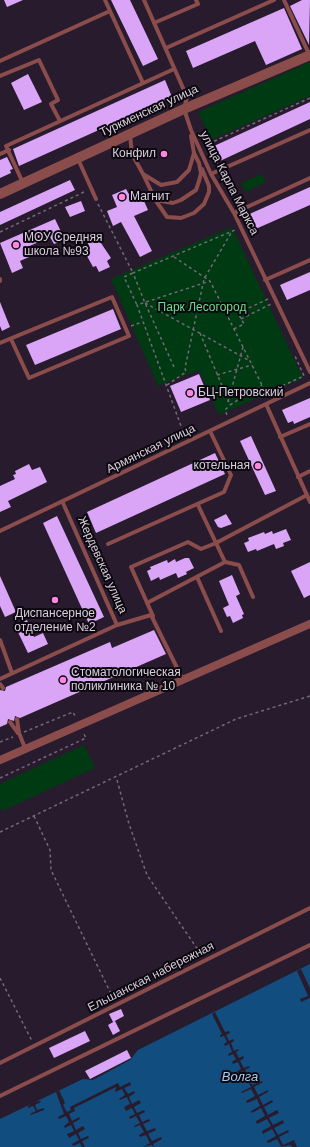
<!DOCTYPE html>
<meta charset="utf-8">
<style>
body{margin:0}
canvas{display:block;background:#271b2d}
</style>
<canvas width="310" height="1147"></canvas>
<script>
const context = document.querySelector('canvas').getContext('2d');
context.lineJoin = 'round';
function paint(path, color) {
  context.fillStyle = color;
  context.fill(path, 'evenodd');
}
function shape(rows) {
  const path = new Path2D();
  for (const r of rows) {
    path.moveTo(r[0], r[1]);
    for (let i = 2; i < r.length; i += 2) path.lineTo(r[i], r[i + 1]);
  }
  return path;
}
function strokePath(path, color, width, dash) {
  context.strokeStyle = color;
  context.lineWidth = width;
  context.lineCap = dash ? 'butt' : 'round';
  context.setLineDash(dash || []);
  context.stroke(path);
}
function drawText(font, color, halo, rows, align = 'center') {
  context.font = font + ' Helvetica,sans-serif';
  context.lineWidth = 4;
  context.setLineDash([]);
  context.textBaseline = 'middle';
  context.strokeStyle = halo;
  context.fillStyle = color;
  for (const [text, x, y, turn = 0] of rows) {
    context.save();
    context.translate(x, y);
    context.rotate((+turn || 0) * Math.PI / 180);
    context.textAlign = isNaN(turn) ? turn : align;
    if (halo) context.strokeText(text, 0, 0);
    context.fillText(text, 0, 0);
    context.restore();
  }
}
const green = shape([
 [310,62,310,96,211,140,198,112],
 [262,174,266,182,245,192,241,183],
 [232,227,303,378,219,415,199,370,158,386,111,279],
 [84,745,95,768,2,811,0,807,0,784]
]);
const water = shape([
 [310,964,310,1147,0,1147,0,1119,83,1079,93,1080,130,1060,138,1050]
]);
const pier = shape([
 [301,969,310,988,310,998,301,1002,300,999,308,996,297,971],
 [215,1012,225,1032,229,1031,230,1033,226,1035,229,1041,233,1039,234,1041,231,1043,234,1051,238,1049,239,1050,236,1052,239,1058,243,1056,244,1058,240,1061,244,1068,249,1066,250,1067,245,1070,248,1076,253,1074,254,1076,249,1078,252,1085,262,1081,263,1082,254,1087,258,1095,268,1090,268,1092,259,1097,263,1105,272,1100,273,1102,264,1107,268,1115,277,1110,279,1113,269,1118,273,1125,283,1120,284,1123,274,1128,278,1135,288,1130,289,1132,279,1137,283,1145,294,1140,297,1147,292,1147,291,1145,279,1147,281,1146,277,1139,268,1143,267,1141,276,1136,272,1129,263,1134,262,1131,271,1126,267,1119,257,1124,256,1121,265,1116,261,1108,252,1113,251,1111,260,1106,257,1099,247,1103,246,1101,255,1096,251,1089,242,1093,241,1092,251,1087,247,1079,241,1082,240,1080,245,1077,243,1071,237,1074,236,1072,241,1069,238,1062,233,1064,232,1062,236,1059,233,1054,229,1056,228,1054,232,1052,229,1044,225,1046,224,1044,227,1042,224,1036,220,1037,220,1035,222,1034,212,1014],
 [130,1082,131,1085,124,1088,128,1094,134,1091,135,1093,129,1097,132,1104,139,1100,141,1103,134,1107,137,1113,144,1110,145,1112,139,1115,142,1122,149,1119,150,1121,143,1124,147,1131,155,1128,156,1130,148,1134,152,1141,161,1137,162,1139,153,1144,155,1147,151,1145,143,1147,150,1143,146,1135,140,1137,139,1135,144,1132,140,1125,135,1127,134,1126,140,1123,136,1116,130,1119,129,1117,135,1114,132,1108,126,1111,124,1107,130,1104,127,1097,120,1100,119,1099,125,1095,122,1089,115,1092,116,1087,74,1108,75,1111,69,1114,72,1121,79,1117,80,1119,73,1123,76,1130,83,1126,85,1129,78,1133,81,1139,88,1136,89,1138,82,1141,85,1147,82,1147,80,1143,73,1146,72,1144,79,1140,76,1134,69,1138,67,1134,74,1131,71,1125,65,1128,64,1126,69,1122,66,1116,59,1119,58,1117,64,1114,56,1092,59,1090,65,1103,63,1105,67,1112,71,1110,70,1107,118,1083,120,1087],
 [40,1101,41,1102,35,1105,37,1110,44,1108,44,1110,31,1115,30,1114,36,1111,33,1106,28,1108,28,1106,34,1102]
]);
const building = shape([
 [4,0,23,0,7,7],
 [111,0,130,0,158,59,143,66],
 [302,0,310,0,309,45,290,6],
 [284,8,302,49,266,65,255,41,193,68,186,51],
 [28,74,42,102,24,110,11,83],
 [165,80,172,97,19,166,13,149],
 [310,102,310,119,220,161,214,146],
 [7,157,13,169,10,170,11,173,0,178,0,160],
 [70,180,75,190,0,225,0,212],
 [310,187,310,205,251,231,245,216],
 [126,189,130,196,140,192,148,210,134,216,152,251,140,257,121,222,113,226,107,211,117,207,112,195],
 [81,201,85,211,70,217,65,207],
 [55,219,65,240,54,244,50,237,25,248,29,257,20,261,23,268,12,273,0,243],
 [95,234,111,258,107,261,110,267,99,272,96,266,93,267,87,256,89,255,85,248,89,246,86,239],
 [310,272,310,290,287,300,280,285],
 [0,302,10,327,2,331,0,326],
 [113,309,121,329,35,365,26,345],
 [199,374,210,400,181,412,170,386],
 [310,398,310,417,294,424,293,421,288,423,282,410],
 [251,436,276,491,265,495,240,441],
 [215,453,225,474,96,533,87,512],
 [29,464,32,470,40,467,47,482,8,501,11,507,0,512,0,486,15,479,13,475,16,474,15,471],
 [226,514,232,524,221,528,218,527,214,520],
 [57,516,104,617,89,624,43,523],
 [286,529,291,540,283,543,284,546,276,549,274,544,257,551,256,549,248,552,244,543,249,541,248,538,264,532,265,534,272,531,273,534],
 [185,558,189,558,194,568,186,572,187,574,178,578,176,573,160,580,159,577,151,581,147,571,151,569,150,567,167,560,168,563,175,559,176,562],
 [310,562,310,595,304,598,291,571],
 [232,575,240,594,236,596,244,614,242,615,243,618,233,623,230,616,227,617,223,608,229,605,219,581],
 [0,576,16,612,5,617,0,606],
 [27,620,34,637,43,633,48,644,28,653,15,626],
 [154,630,166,654,20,718,15,716,14,721,8,719,7,724,0,727,0,690,5,691,6,687,110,642,112,648],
 [121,1009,124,1016,113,1022,109,1014],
 [115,1021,120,1031,113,1035,108,1025],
 [85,1031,90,1041,54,1058,49,1048],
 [127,1050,131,1058,90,1079,85,1071]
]);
const path = shape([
 [218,165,208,144,310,98],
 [223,175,235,201],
 [98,204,133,273,124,277,137,305],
 [0,232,86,191],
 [174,257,210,281],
 [145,303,250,361],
 [226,313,236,309,244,324,234,329],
 [238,313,268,299],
 [241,319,271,304],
 [131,326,142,322],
 [200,333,230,405,262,385],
 [174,367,145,303,133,273,235,230,235,231],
 [217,375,252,365],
 [167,385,186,372,185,368,204,279,231,233],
 [266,393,304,376,295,356],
 [228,402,243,347],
 [227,415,225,410,230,405],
 [185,437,137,305,210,281,268,397],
 [24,732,73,712,76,718],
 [0,742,13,737],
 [0,778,86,738,83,732],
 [117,780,129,824,147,875,196,947,206,954],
 [34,816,50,850,51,870,114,1000],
 [0,832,236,719,310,696],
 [0,978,32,1041]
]);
const service = shape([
 [105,0,143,83],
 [144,0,187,97,184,109,191,130,211,174,234,213,310,372],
 [284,0,309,54],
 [154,23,198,4,196,0],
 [166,48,274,0],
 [0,61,110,11],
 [0,76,39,60,58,100,51,104,60,121],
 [130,135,132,154,143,174,161,185,177,182,189,170,194,153,191,136],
 [0,154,9,150],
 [78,159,96,199],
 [143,174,154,197,161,201,173,203,181,200,196,190,199,181,201,173,199,163,194,153],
 [211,174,310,130],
 [23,183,6,146,174,69],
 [154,198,167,217,181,218,194,213,204,204,209,192,209,186,202,169],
 [234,213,310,178],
 [0,279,0,281],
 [265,280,310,260],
 [0,343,112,297,129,336,29,378,11,339],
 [266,404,310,502],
 [280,437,310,424],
 [298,477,310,471],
 [63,503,117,625,151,615,183,680],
 [0,531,310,383],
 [108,544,224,492,231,475,210,431],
 [197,577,221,631],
 [253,597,239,565,225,562,216,543,307,495],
 [147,603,225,562],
 [153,616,131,567,188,542,201,549,216,543,198,505],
 [0,640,12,673],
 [0,679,117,625],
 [0,684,3,688],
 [17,719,19,733,25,748],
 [10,722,18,733],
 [0,1063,310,908],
 [0,1096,310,945]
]);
const minor = shape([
 [0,760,310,624]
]);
const tertiary = shape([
 [0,194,184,109,310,55]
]);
const markers = [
 [164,154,4,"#ff85de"],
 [122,197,4,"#ff85de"],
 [16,245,4,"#ff85de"],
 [190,393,4,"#ff85de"],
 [258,466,4,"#ff85de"],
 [55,600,4,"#ff85de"],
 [63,680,4,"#ff85de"]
];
const streetNames = [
 ["Туркменская улица",149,111,-25],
 ["улица Карла Маркса",229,183,63],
 ["Армянская улица",151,449,-26],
 ["Жердевская улица",102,565,66],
 ["Ельшанская набережная",151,977,-27]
];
const poiNames = [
 ["Конфил",156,154,"right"],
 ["Магнит",130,197],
 ["МОУ Средняя",24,238],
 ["школа №93",24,252],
 ["БЦ-Петровский",198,393],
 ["котельная",250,466,"right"],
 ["Диспансерное",55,614,"center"],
 ["отделение №2",55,628,"center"],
 ["Стоматологическая",71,673],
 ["поликлиника № 10",71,687]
];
const parkNames = [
 ["Парк Лесогород",202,308]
];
const waterNames = [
 ["Волга",240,1077]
];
paint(green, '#003a13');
paint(water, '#114e7f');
paint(pier, '#271b2d');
paint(building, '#daa5f7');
strokePath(path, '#726877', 1.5, [3, 3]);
strokePath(service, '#8b4d4c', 4);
strokePath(minor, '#8b4d4c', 8);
strokePath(tertiary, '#8b4d4c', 10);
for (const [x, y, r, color] of markers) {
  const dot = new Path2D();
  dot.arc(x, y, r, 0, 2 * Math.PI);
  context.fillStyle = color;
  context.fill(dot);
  strokePath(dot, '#0d0810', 1.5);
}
drawText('12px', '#d7cfdb', '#0d0810', streetNames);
drawText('12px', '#d7cfdb', '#0d0810', poiNames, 'left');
drawText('12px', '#6fdc87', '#0d0810', parkNames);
drawText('italic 13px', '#a7cbee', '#0d0810', waterNames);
</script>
